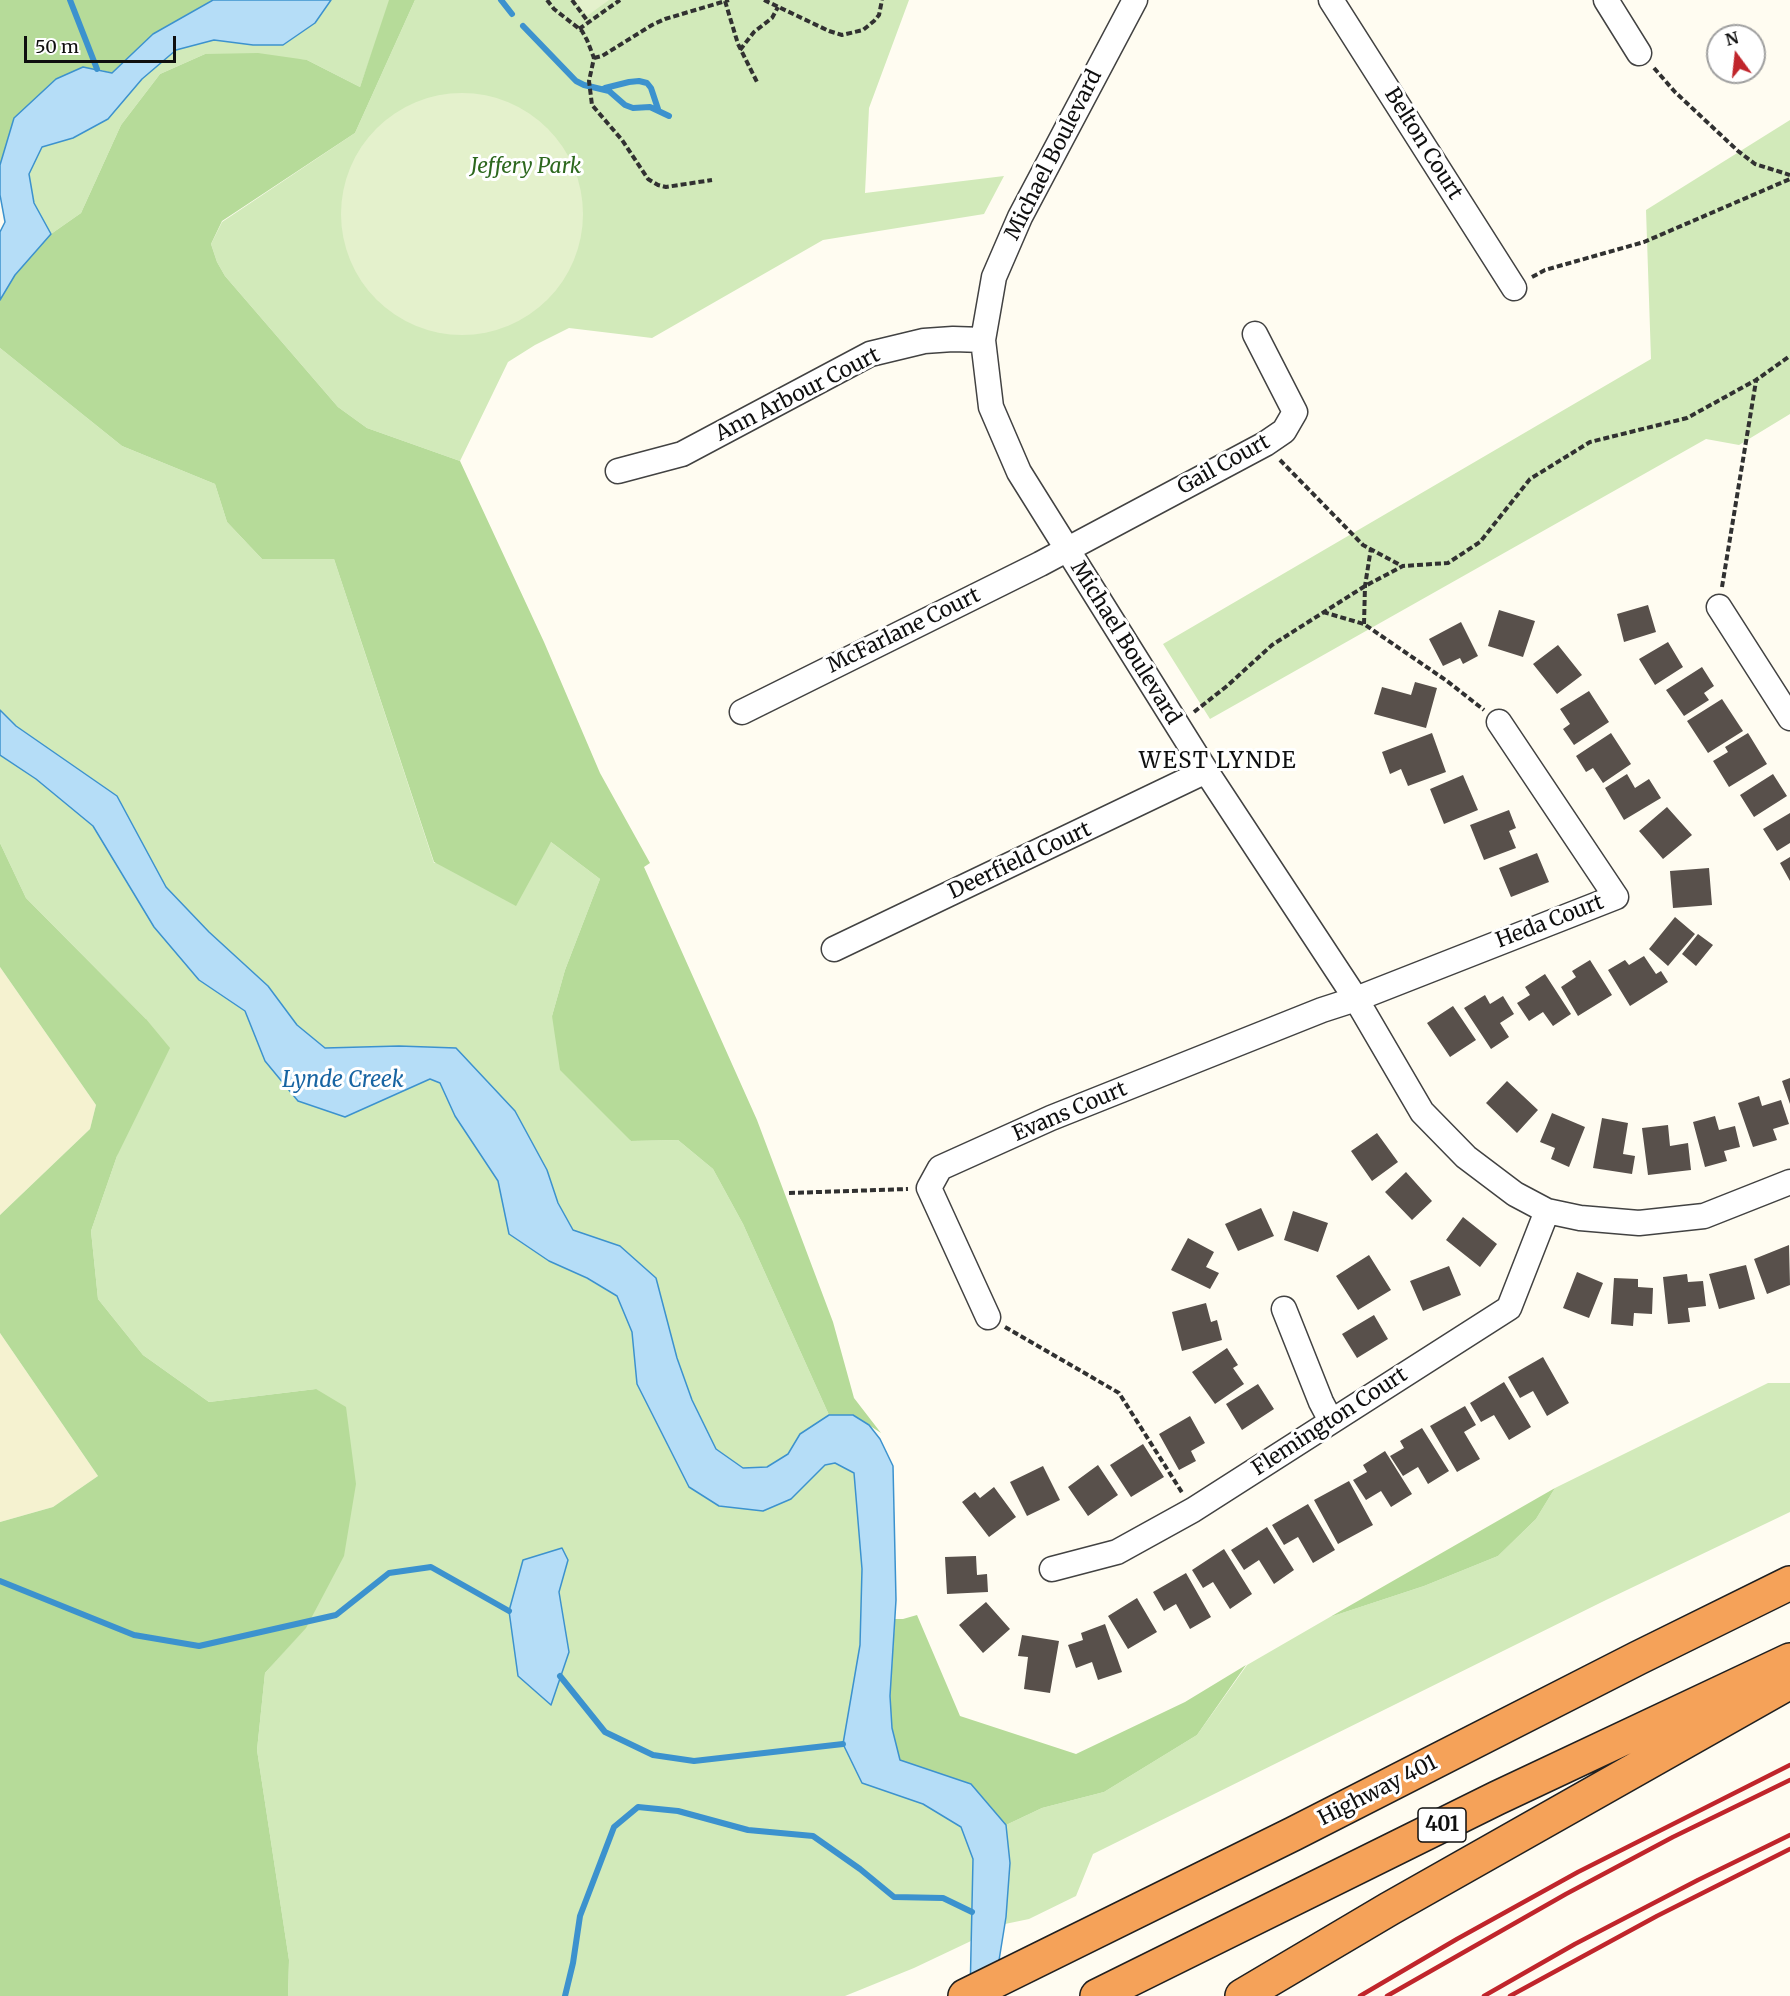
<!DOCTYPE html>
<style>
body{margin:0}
#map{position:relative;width:1790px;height:1996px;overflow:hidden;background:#fffcf1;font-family:Merriweather,serif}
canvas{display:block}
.north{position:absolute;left:1706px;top:24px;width:60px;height:60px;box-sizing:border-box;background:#fff;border:2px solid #9f9f9f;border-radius:50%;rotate:345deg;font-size:16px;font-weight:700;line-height:24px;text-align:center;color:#0f0f0f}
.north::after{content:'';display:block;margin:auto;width:21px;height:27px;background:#c0252b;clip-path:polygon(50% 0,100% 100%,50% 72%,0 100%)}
.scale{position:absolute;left:24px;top:36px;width:152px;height:27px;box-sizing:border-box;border:3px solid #0f0f0f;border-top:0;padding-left:8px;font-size:18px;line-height:21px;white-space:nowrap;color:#0f0f0f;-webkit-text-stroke:4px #fff;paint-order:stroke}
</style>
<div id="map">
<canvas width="1790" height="1996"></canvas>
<div class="north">N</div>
<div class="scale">50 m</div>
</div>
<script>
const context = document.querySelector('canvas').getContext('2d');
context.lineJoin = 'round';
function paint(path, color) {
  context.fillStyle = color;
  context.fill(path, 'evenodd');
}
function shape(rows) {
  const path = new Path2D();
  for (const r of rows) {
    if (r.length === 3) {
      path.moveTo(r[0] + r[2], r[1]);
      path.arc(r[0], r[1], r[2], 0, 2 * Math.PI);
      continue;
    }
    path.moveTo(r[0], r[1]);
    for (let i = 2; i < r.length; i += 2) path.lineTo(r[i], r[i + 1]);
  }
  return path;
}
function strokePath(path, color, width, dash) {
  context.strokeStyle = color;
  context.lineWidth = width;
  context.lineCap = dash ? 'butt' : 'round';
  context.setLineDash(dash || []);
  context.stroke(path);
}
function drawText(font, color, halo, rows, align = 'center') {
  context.font = font + ' Merriweather,serif';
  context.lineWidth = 6;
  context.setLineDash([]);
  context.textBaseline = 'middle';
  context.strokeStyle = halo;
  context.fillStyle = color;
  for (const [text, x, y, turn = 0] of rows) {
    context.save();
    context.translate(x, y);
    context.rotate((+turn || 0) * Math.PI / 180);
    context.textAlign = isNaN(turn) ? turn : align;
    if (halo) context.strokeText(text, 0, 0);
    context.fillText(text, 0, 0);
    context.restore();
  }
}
const farmland = shape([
 [0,967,96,1105,90,1129,0,1215],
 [0,1333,98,1476,53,1507,0,1522]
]);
const green = shape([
 [331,0,389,0,390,2,360,87,307,60,205,54,160,74,121,125,81,213,51,234,34,203,29,174,42,147,73,138,108,119,142,79,176,50,214,40,253,45,315,23],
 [415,0,909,0,869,108,865,193,1004,176,984,214,823,240,652,338,569,328,535,345,508,362,460,461,367,428,338,407,225,276,217,262,211,244,222,222,355,133],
 [1790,120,1790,414,1739,445,1706,439,1210,719,1163,644,1651,359,1646,210],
 [0,348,122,446,215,484,227,522,262,559,334,559,434,863,551,842,600,879,565,970,552,1016,631,1141,678,1140,713,1169,743,1224,829,1415,800,1434,788,1454,767,1467,743,1468,716,1449,692,1400,677,1358,656,1278,619,1246,573,1230,558,1203,547,1170,456,1048,399,1046,325,1048,297,1025,268,986,209,932,166,887,117,796,16,726,0,710],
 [0,755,36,779,93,826,154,927,199,980,245,1011,265,1061,431,1079,440,1083,455,1116,498,1181,509,1234,617,1296,632,1332,637,1384,689,1487,791,1499,825,1465,835,1463,854,1473,862,1569,860,1645,843,1744,862,1783,923,1804,961,1827,973,1859,971,1941,914,1968,845,1996,288,1996,289,1960,257,1750,265,1673,306,1627,316,1389,209,1402,143,1355,98,1299,91,1231,117,1156,146,1019,26,898,0,843],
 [1768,1383,1790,1383,1790,1512,1606,1600,1093,1854,1076,1896,1029,1919,1005,1924,1010,1863,1006,1825,1042,1808,1104,1792,1197,1735,1247,1665,1330,1617,1424,1586,1498,1556,1536,1519,1555,1488]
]);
const forest = shape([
 [0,0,213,0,153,34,112,73,97,69,14,118,0,165],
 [389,0,415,0,355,133,222,221,211,244,217,262,225,276,338,407,367,428,460,461,544,642,600,773,650,863,644,867,757,1120,833,1322,854,1398,881,1433,853,1415,829,1415,743,1224,713,1169,678,1140,631,1141,560,1070,552,1016,565,970,600,879,551,842,516,906,434,862,334,559,262,559,227,522,215,484,122,446,0,348,0,300,15,275,51,234,81,213,121,125,160,74,205,54,258,53,307,60,360,87],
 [0,843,26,898,146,1019,170,1048,117,1156,91,1231,98,1299,143,1355,209,1402,316,1389,346,1407,356,1484,344,1556,306,1628,265,1673,257,1750,289,1960,288,1996,0,1996,0,1522,53,1507,98,1476,0,1333,0,1215,90,1129,96,1105,0,967],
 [1555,1488,1536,1519,1498,1556,1424,1586,1330,1617],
 [917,1615,960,1716,1076,1754,1185,1702,1246,1665,1197,1735,1104,1792,1042,1808,1006,1825,971,1784,900,1761,892,1728,890,1696,895,1619,903,1619]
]);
const pitch = shape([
 [575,0,609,0,587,16],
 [462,214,121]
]);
const water = shape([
 [213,0,331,0,315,23,283,45,253,45,214,40,176,50,142,79,108,119,73,138,42,147,29,174,34,203,51,234,15,275,0,300,0,232,5,222,0,195,0,165,14,118,56,79,83,67,112,73,153,34,213,0],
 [0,710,16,726,117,796,166,887,209,932,268,986,297,1025,325,1048,399,1046,456,1048,515,1111,547,1170,558,1203,573,1230,620,1246,656,1278,677,1358,692,1400,716,1449,743,1468,767,1467,788,1454,800,1434,829,1415,853,1415,869,1425,880,1439,893,1466,896,1600,890,1696,892,1728,900,1760,971,1784,1006,1825,1010,1863,1006,1917,996,1979,1004,1996,970,1996,973,1859,961,1827,923,1804,862,1783,843,1744,860,1645,862,1569,854,1473,835,1463,825,1465,791,1499,763,1511,719,1506,689,1487,637,1384,632,1332,617,1296,587,1278,549,1261,509,1234,498,1181,455,1116,440,1083,430,1079,345,1117,298,1101,265,1061,245,1011,199,980,154,927,93,826,36,779,0,755,0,710],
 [562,1548,568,1560,559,1592,569,1652,551,1705,518,1676,509,1611,523,1560,562,1548]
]);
const stream = shape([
 [70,0,97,69],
 [501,0,512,14],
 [523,26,576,81,584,85,609,91,625,105,633,108,650,107,669,116],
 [605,88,629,82,639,81,647,83,651,88,658,109],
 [0,1581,134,1635,199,1646,336,1615,389,1573,431,1567,509,1611],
 [560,1676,605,1732,653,1755,694,1761,843,1744],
 [565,1996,573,1963,580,1916,614,1827,638,1807,678,1811,748,1830,813,1836,860,1869,894,1897,943,1898,972,1912]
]);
const building = shape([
 [1648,605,1656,632,1624,642,1617,614],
 [1499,610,1535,621,1523,657,1488,646],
 [1461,622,1478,656,1463,664,1460,658,1443,666,1429,639],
 [1668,642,1683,667,1655,685,1639,659],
 [1558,645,1582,675,1557,694,1533,664],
 [1702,667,1714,686,1704,693,1709,700,1684,716,1666,690],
 [1415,682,1437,688,1426,728,1374,714,1382,687,1411,695],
 [1589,691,1609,722,1574,745,1563,729,1570,724,1560,709],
 [1722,699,1743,731,1708,753,1687,721],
 [1432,733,1446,772,1408,786,1401,769,1390,774,1382,752],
 [1611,733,1631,764,1603,783,1593,768,1586,772,1576,756],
 [1748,733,1767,764,1729,787,1713,761,1728,752,1725,747],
 [1627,774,1635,788,1649,779,1661,798,1624,820,1605,788],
 [1773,774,1787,796,1754,817,1740,795],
 [1463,775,1478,810,1444,824,1430,789],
 [1667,807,1692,835,1663,859,1639,831],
 [1509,810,1516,828,1509,831,1516,848,1484,860,1470,825],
 [1790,813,1790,843,1777,851,1763,829],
 [1537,853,1549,882,1511,897,1499,868],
 [1790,857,1790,881,1780,863],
 [1709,868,1712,905,1673,908,1670,871],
 [1675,917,1695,934,1668,966,1649,949],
 [1698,934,1713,945,1696,966,1682,954],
 [1644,956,1656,974,1661,971,1668,982,1630,1006,1608,970,1625,960,1629,965],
 [1590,960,1612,995,1578,1016,1561,987,1576,977,1572,971],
 [1545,974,1571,1014,1553,1026,1543,1012,1529,1021,1517,1003,1530,995,1525,987],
 [1485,995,1490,1004,1503,996,1514,1014,1500,1023,1509,1037,1491,1049,1464,1008],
 [1453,1006,1476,1040,1450,1057,1427,1023],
 [1790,1078,1790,1104,1782,1081],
 [1507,1081,1538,1110,1517,1133,1486,1103],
 [1759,1096,1762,1106,1781,1100,1789,1124,1773,1129,1777,1140,1753,1147,1738,1103],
 [1552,1113,1585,1127,1569,1167,1551,1159,1555,1148,1540,1142],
 [1715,1116,1719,1130,1735,1126,1740,1147,1724,1151,1727,1161,1705,1167,1693,1122],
 [1602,1118,1628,1123,1623,1154,1635,1156,1632,1174,1593,1168],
 [1668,1125,1670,1146,1688,1143,1691,1170,1648,1175,1642,1128],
 [1377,1133,1398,1162,1372,1181,1351,1151],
 [1406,1172,1432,1201,1412,1220,1385,1192],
 [1261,1208,1274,1236,1238,1251,1225,1224],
 [1293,1211,1328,1223,1318,1252,1284,1240],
 [1463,1217,1497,1244,1480,1267,1446,1240],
 [1188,1238,1214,1252,1206,1267,1219,1273,1210,1289,1171,1270],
 [1789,1245,1790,1285,1767,1294,1754,1259],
 [1369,1255,1391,1290,1358,1310,1336,1276],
 [1746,1265,1755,1299,1719,1309,1709,1274],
 [1449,1266,1461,1295,1423,1311,1410,1281],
 [1577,1272,1603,1283,1589,1318,1563,1308],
 [1687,1274,1688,1282,1703,1281,1706,1306,1688,1308,1690,1322,1668,1324,1663,1277],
 [1614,1278,1638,1279,1638,1287,1653,1288,1652,1314,1634,1313,1633,1326,1611,1324],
 [1206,1303,1211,1322,1217,1320,1222,1340,1182,1351,1172,1312],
 [1374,1315,1388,1339,1357,1358,1342,1334],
 [1227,1348,1238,1365,1233,1368,1244,1384,1215,1404,1192,1372],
 [1543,1357,1569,1403,1547,1416,1533,1391,1520,1398,1508,1377],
 [1504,1382,1531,1427,1509,1440,1494,1415,1481,1422,1470,1403],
 [1258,1384,1274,1409,1242,1430,1226,1404],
 [1465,1406,1476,1425,1464,1432,1480,1459,1457,1472,1430,1426],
 [1190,1416,1205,1443,1191,1451,1196,1461,1179,1470,1159,1434],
 [1422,1428,1449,1471,1428,1484,1418,1467,1403,1476,1390,1456,1404,1448,1400,1441],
 [1143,1444,1164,1477,1131,1497,1110,1465],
 [1385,1451,1412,1494,1391,1507,1381,1491,1366,1500,1353,1480,1367,1472,1363,1465],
 [1098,1465,1118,1495,1088,1516,1068,1487],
 [1043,1466,1060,1500,1027,1516,1010,1482],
 [1349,1481,1373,1525,1338,1544,1314,1500],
 [994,1487,1016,1517,989,1537,962,1502,975,1492,980,1498],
 [1308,1504,1335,1550,1313,1563,1298,1537,1284,1545,1272,1525],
 [1267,1527,1294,1570,1274,1584,1259,1560,1244,1570,1231,1550],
 [1224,1549,1252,1594,1230,1609,1213,1582,1203,1588,1192,1570],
 [976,1556,977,1575,987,1574,988,1592,947,1594,945,1557],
 [1186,1573,1211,1617,1190,1629,1176,1604,1164,1611,1153,1592],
 [1137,1598,1157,1632,1128,1649,1108,1616],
 [986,1602,1010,1629,983,1653,959,1625],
 [1105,1624,1122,1672,1098,1680,1092,1662,1076,1668,1068,1645,1083,1640,1081,1633],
 [1022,1635,1059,1641,1050,1693,1024,1689,1028,1657,1018,1656]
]);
const path = shape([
 [547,0,554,9,582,31,587,40,594,58,589,81,592,105,622,140,648,179,658,185,666,187,712,180],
 [572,0,589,23],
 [764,0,829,31,842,35,863,30,874,21,879,15,882,0],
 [725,1,738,44,757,82],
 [579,29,620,0],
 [740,50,754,32,772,18,778,7],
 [594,58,602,56,652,25,665,19,729,0],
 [1654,68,1675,92,1738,151,1755,164,1790,175],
 [1532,277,1545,270,1644,242,1790,179],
 [1280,460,1363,545,1402,566],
 [1722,587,1756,381],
 [1323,612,1364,624,1447,681,1484,710],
 [1364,624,1365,586,1371,548],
 [1194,712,1227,686,1272,645,1365,586,1403,566,1448,563,1480,542,1530,479,1590,442,1687,418,1756,380,1790,356],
 [789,1193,908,1189],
 [1005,1327,1119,1393,1183,1494]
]);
const minor = shape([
 [1135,0,1020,217,994,277,983,340,991,407,1019,472,1206,771,1356,999,1422,1112,1466,1157,1515,1194,1547,1211,1580,1218,1639,1223,1704,1216,1790,1182],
 [1331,0,1514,288],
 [1606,0,1639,53],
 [618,471,682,454,870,354,924,341,953,339,983,340],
 [1719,607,1790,718],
 [742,712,1040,564,1265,444,1284,431,1295,412,1255,334],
 [834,949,1206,771],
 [1284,1309,1321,1402,1331,1421],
 [988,1317,929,1188,940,1168,1051,1118,1322,1010,1356,999,1616,897,1499,722],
 [1052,1569,1117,1552,1193,1510,1509,1308,1547,1211]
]);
const motorway = shape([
 [965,1996,1293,1834,1638,1658,1790,1583],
 [1097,1996,1497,1798,1790,1660],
 [1242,1996,1389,1909,1790,1682]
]);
const rail = shape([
 [1360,1996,1457,1939,1578,1872,1790,1765],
 [1387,1996,1566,1894,1673,1837,1790,1780],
 [1484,1996,1575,1944,1698,1880,1790,1835],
 [1510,1996,1657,1916,1790,1849]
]);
const shields = [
 [1442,1825,48]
];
const shieldNames = [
 ["401",1442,1825]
];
const streetNames = [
 ["Belton Court",1423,144,58],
 ["Michael Boulevard",1054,155,-63],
 ["Ann Arbour Court",798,395,-27],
 ["Gail Court",1224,465,-29],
 ["McFarlane Court",904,631,-26],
 ["Michael Boulevard",1125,643,58],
 ["Deerfield Court",1020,861,-25],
 ["Heda Court",1550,922,-21],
 ["Evans Court",1070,1112,-23],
 ["Flemington Court",1330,1422,-33],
 ["Highway 401",1378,1791,-27]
];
const parkNames = [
 ["Jeffery Park",526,167]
];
const neighbourhoodNames = [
 ["WEST LYNDE",1218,762]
];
const waterNames = [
 ["Lynde Creek",343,1081]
];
paint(farmland, '#f5f2d0');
paint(green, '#d2eaba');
paint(forest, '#b6db99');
paint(pitch, '#e4f1cc');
paint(water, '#b5ddf7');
strokePath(water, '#3c92ce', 1.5);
strokePath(stream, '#3c92ce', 6);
paint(building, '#58504b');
strokePath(minor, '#424242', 27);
strokePath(motorway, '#202020', 36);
strokePath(path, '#313131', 4, [6, 3]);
strokePath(minor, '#fff', 24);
strokePath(motorway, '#f5a259', 33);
strokePath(rail, '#c0252b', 4.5);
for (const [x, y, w] of shields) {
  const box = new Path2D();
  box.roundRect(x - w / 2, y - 17, w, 34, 4.5);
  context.fillStyle = '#fff';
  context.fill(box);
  strokePath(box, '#0f0f0f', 1.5);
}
drawText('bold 20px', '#0f0f0f', null, shieldNames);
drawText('21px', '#0f0f0f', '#fff', streetNames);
drawText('italic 21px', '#2d681e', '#fff', parkNames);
context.letterSpacing = '1.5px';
drawText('22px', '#0f0f0f', '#fff', neighbourhoodNames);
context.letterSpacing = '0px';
drawText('italic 22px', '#1764a2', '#fff', waterNames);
</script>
